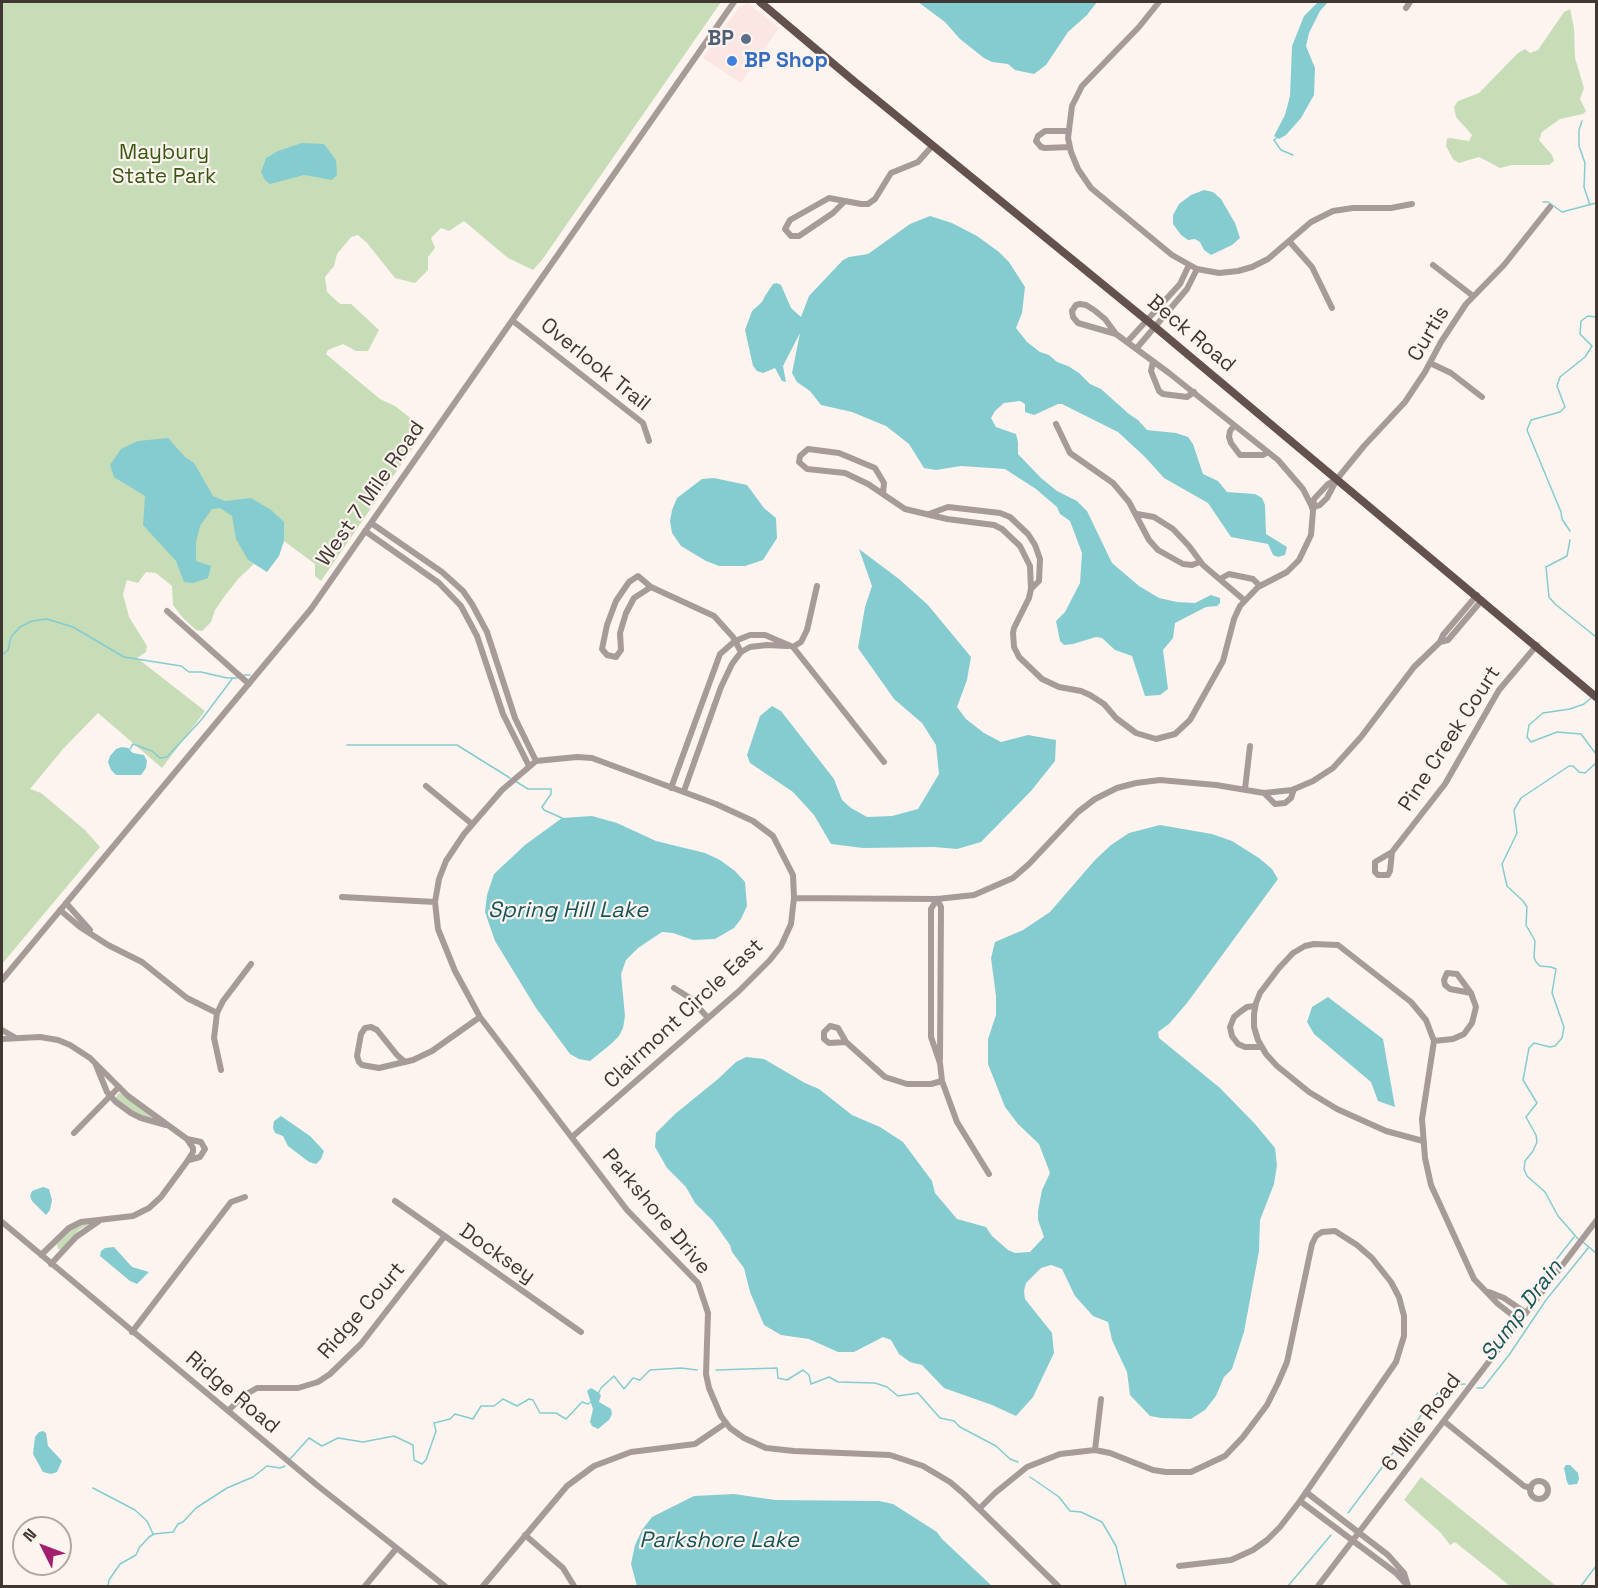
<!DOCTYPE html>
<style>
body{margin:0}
#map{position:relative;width:1598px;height:1588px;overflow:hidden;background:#fdf4ef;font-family:"Space Grotesk",sans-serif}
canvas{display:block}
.frame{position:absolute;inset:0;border:3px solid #403732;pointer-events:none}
.north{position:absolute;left:12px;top:1516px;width:60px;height:60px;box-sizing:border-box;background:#fdf4ef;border:2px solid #b1a8a3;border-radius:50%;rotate:312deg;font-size:16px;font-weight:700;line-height:24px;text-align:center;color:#403732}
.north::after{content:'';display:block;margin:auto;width:21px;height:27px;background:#a21f6e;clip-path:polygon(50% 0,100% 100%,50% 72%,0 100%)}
</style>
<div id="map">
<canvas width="1598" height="1588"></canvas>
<div class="frame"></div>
<div class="north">N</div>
</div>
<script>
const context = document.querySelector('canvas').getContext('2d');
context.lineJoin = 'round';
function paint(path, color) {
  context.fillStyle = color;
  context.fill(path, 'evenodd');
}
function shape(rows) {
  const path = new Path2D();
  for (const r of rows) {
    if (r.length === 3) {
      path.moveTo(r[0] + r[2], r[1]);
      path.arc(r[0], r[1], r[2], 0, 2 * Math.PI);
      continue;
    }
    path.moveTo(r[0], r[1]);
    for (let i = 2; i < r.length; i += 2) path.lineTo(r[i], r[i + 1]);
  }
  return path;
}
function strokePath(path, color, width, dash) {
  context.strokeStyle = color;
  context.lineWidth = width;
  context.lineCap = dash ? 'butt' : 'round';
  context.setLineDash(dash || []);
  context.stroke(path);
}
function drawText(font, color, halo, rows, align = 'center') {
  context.font = font + ' "Space Grotesk",sans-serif';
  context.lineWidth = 4.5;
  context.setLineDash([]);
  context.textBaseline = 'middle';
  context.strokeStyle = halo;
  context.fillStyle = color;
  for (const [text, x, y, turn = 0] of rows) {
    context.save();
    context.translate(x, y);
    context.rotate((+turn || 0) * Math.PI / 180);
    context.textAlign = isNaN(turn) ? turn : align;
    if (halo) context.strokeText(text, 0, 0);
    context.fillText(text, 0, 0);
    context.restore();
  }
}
const commercial = shape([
 [748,3,779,28,741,83,703,58,739,7]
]);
const green = shape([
 [2,2,721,2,542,260,533,270,508,258,464,221,449,231,441,228,431,238,435,248,428,257,428,270,415,283,395,278,367,243,358,235,351,237,337,254,334,266,325,277,327,292,340,304,351,304,379,330,368,351,356,351,343,344,328,350,326,354,380,399,395,406,413,420,421,429,418,440,321,581,315,576,315,564,284,541,284,525,248,560,254,564,239,578,224,597,215,610,211,622,202,631,196,630,183,618,173,605,172,586,156,573,146,572,138,583,127,580,123,594,129,617,147,646,146,652,137,658,205,711,162,768,98,713,63,749,30,789,41,793,85,830,100,847,2,964],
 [1570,9,1574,28,1575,58,1584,88,1580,99,1586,111,1583,114,1560,119,1542,132,1539,140,1552,155,1554,161,1549,165,1512,165,1500,168,1479,157,1459,163,1453,159,1446,146,1447,139,1450,138,1469,141,1472,135,1456,117,1454,107,1458,101,1479,93,1518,53,1525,49,1530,53,1538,50,1564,12],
 [120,1093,123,1094,154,1118,140,1115,130,1110,116,1098,118,1094],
 [85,1223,89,1224,79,1230,61,1250,58,1249,57,1244,73,1228],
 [1421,1477,1556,1586,1510,1586,1455,1542,1450,1545,1441,1533,1404,1500]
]);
const water = shape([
 [918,2,1097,2,1087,15,1068,32,1046,65,1034,74,1015,70,1008,64,992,62,984,58,960,39,945,22],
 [1318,2,1328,2,1320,11,1309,33,1306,46,1315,68,1314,95,1301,118,1286,135,1279,139,1274,136,1285,115,1290,96,1292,46,1304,16],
 [302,143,324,144,336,160,337,175,332,180,304,175,270,184,265,180,261,172,266,158,278,151],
 [1204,190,1213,192,1221,199,1235,223,1240,238,1232,245,1211,255,1204,250,1200,242,1195,239,1188,240,1181,235,1173,224,1173,215,1179,204,1191,195],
 [930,216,952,223,977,236,999,252,1009,262,1025,287,1022,313,1016,328,1027,342,1040,352,1049,355,1057,362,1068,366,1079,373,1090,384,1101,389,1129,414,1138,420,1147,430,1176,433,1188,437,1193,444,1203,474,1218,481,1227,492,1255,494,1262,498,1265,505,1266,534,1287,547,1285,555,1278,557,1273,555,1268,544,1231,537,1208,503,1164,478,1145,457,1118,432,1062,404,1058,404,1034,415,1025,412,1025,404,1020,401,1004,403,995,411,991,418,996,427,1016,434,1018,442,1018,454,1041,478,1057,491,1077,501,1087,511,1112,563,1139,586,1159,598,1177,602,1195,603,1211,595,1220,598,1220,603,1217,606,1206,607,1175,623,1173,638,1163,650,1168,689,1160,695,1145,696,1132,656,1115,650,1102,638,1096,637,1073,644,1064,645,1060,641,1056,621,1065,612,1080,583,1082,553,1070,521,1060,514,1057,507,1036,489,1005,469,961,466,936,470,924,468,909,444,886,426,852,412,821,405,810,391,797,382,792,373,800,333,783,366,786,382,782,381,775,368,763,373,757,371,753,366,745,330,752,311,762,302,765,296,773,284,777,283,781,285,791,308,801,317,809,296,843,260,849,257,868,254,910,224],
 [168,438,185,457,194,463,213,496,225,501,251,498,271,510,284,522,284,541,279,556,267,572,248,560,236,539,232,516,220,508,212,509,200,526,196,542,196,561,211,566,208,578,193,583,184,582,176,561,143,525,145,496,114,477,110,465,121,449,138,441],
 [714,478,747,485,764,508,776,518,777,538,763,560,745,566,719,566,706,561,681,546,672,533,670,521,672,510,677,498,702,479],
 [859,549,899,579,928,605,971,657,967,680,957,707,966,719,984,733,1001,742,1028,735,1056,740,1055,761,1031,791,981,842,957,849,934,847,863,848,831,844,814,815,793,792,750,763,747,755,760,716,772,706,781,711,834,779,842,800,851,808,867,817,892,816,918,809,939,774,936,745,922,723,894,699,858,648,865,607,872,586],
 [122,747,128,748,133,753,144,755,147,761,146,768,141,775,116,775,111,770,108,762,110,756,116,749],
 [592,816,617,823,656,841,705,853,720,860,735,871,745,882,747,906,741,919,734,928,715,939,693,940,673,933,662,932,638,948,626,960,621,974,625,1016,623,1028,619,1036,611,1044,590,1061,579,1059,570,1054,536,1008,495,941,485,912,487,895,494,874,525,845,562,818],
 [1160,825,1212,834,1232,841,1259,858,1272,869,1278,879,1187,1003,1169,1024,1158,1032,1159,1038,1220,1088,1255,1124,1275,1148,1277,1165,1274,1184,1260,1220,1259,1251,1244,1332,1232,1369,1224,1377,1216,1396,1205,1410,1191,1419,1161,1418,1150,1416,1130,1395,1127,1372,1112,1340,1108,1322,1093,1316,1075,1296,1062,1269,1051,1265,1041,1268,1026,1283,1024,1291,1025,1299,1052,1333,1054,1353,1033,1397,1016,1416,992,1405,944,1388,922,1365,910,1362,899,1354,891,1340,883,1337,854,1352,838,1352,809,1339,781,1335,764,1325,750,1292,744,1268,732,1252,730,1245,713,1221,695,1203,686,1187,667,1168,655,1147,656,1133,675,1114,718,1079,736,1062,746,1057,764,1059,805,1083,819,1089,852,1115,880,1127,903,1142,932,1181,935,1193,957,1219,986,1227,992,1236,1008,1250,1015,1253,1030,1252,1044,1237,1038,1220,1038,1211,1042,1190,1050,1173,1039,1144,1018,1124,1005,1107,988,1064,988,1039,996,1015,996,996,991,958,995,942,1023,930,1050,912,1095,860,1111,845,1129,833],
 [1328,997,1383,1039,1395,1107,1378,1101,1371,1082,1314,1034,1307,1022,1312,1007],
 [281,1116,310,1136,324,1151,321,1159,316,1164,309,1162,288,1146,283,1136,275,1133,273,1128,274,1121],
 [43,1187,49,1189,52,1200,50,1210,46,1215,32,1201,30,1196,32,1191],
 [114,1247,132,1267,149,1272,137,1284,130,1281,100,1256,101,1251,105,1248],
 [591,1388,598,1392,601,1395,599,1402,611,1409,612,1414,609,1420,598,1429,592,1426,590,1422,593,1409,587,1391],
 [43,1431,46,1433,48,1446,62,1461,57,1472,51,1474,43,1472,33,1454,35,1437,39,1432],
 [1566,1465,1570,1465,1578,1473,1579,1479,1577,1484,1569,1485,1567,1482,1564,1468],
 [734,1494,775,1500,879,1501,893,1504,937,1532,942,1539,992,1586,637,1586,631,1564,635,1545,642,1530,652,1517,694,1496]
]);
const stream = shape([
 [1582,121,1579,130,1579,146,1585,163,1584,187,1590,205],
 [1278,137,1274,140,1281,150,1293,155],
 [1543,202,1548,202,1562,212,1596,203],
 [1570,531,1562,519,1561,512,1527,430,1531,420,1560,412,1565,407,1557,386,1560,377,1585,357,1592,346,1580,334,1581,321,1588,316,1596,317],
 [1570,540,1567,556,1546,567,1549,597,1555,604,1596,637],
 [2,655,8,650,11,637,20,627,32,621,47,619,73,627,124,657,181,666,189,672,201,672,227,678,237,678],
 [244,675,250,675],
 [1591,698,1584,704,1570,709,1543,713,1529,725,1527,737,1531,742,1557,732,1581,734,1596,754],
 [347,745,457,745,510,778],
 [130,749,133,744,152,751,160,758,167,757,202,719,232,679],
 [515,781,528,789,551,789,551,794,542,807,544,810,562,818],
 [1579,1240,1558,1216,1545,1192,1527,1176,1524,1169,1525,1161,1533,1151,1537,1142,1536,1135,1526,1117,1537,1103,1523,1080,1529,1048,1534,1043,1550,1047,1555,1046,1562,1038,1564,1027,1552,993,1556,969,1551,967,1540,966,1536,962,1534,957,1535,941,1526,925,1527,907,1523,901,1507,886,1502,864,1517,833,1514,810,1521,798,1569,766,1573,766,1579,772,1585,773,1596,763],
 [1583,1242,1596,1253],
 [1526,1298,1574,1237],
 [716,1370,777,1368,778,1378,787,1380,803,1370,809,1375,811,1384,829,1377,838,1382,875,1383,887,1387,898,1396,918,1393,940,1418,954,1421,960,1427,996,1446,1010,1459,1018,1462],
 [1477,1388,1483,1388,1487,1383,1509,1355,1546,1300,1589,1247],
 [598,1394,601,1388,614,1376,624,1389,633,1378,640,1380,650,1370,681,1368,697,1370],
 [290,1459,309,1438,322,1446,338,1438,363,1442,394,1436,413,1445,414,1460,422,1464,426,1460,436,1431,434,1423,450,1419,455,1414,473,1419,481,1406,494,1406,503,1399,517,1406,529,1399,533,1400,540,1413,556,1413,566,1419,582,1402,588,1404,591,1402],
 [1030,1477,1059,1497,1070,1511,1081,1512,1102,1522,1116,1546,1126,1586],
 [93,1488,135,1510,147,1521,153,1534],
 [1348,1513,1440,1390,1450,1385,1465,1384],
 [108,1586,109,1580,120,1564,136,1555,139,1548,149,1537,154,1534,173,1532,178,1524,183,1522,196,1508,227,1488,253,1477,267,1466,280,1468,285,1466],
 [1288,1586,1331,1535],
 [1581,1586,1596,1566]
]);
const minor = shape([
 [1159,2,1139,27,1082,86,1072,106,1068,138,1071,152,1078,169,1091,188,1172,255,1197,269,1219,273,1238,271,1252,267,1268,259,1311,222,1333,211,1353,208,1391,208,1412,204],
 [1406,8,1410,2],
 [1068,131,1045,131,1038,136,1036,141,1041,147,1045,148,1070,147],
 [844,202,833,213,799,236,791,236,785,229,790,220,829,198,861,204,868,204,875,199,891,173,918,162,933,145],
 [1289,241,1312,267,1332,308],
 [1433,265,1473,296],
 [513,321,643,423,649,441],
 [1116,334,1078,323,1073,317,1072,311,1076,305,1080,304,1086,305,1094,310,1105,319,1116,334,1169,373,1278,460,1303,489,1312,507],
 [1127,342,1180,284,1189,265],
 [1136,349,1187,289,1197,269],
 [1153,362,1151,371,1159,391,1163,394,1187,397,1194,392],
 [1430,363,1451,373,1482,397],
 [1056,424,1070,453,1113,483,1129,502,1149,540,1158,550,1183,564,1192,565,1200,562],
 [1234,426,1230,431,1229,437,1231,443,1240,455,1263,455,1268,452],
 [883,493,884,483,875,468,839,453,808,449,800,456,799,462,807,469,845,473,868,484,905,509,947,519,994,525,1002,529,1020,546,1030,566,1031,589,1029,598,1014,628,1013,633,1014,647,1019,657,1042,679,1059,687,1081,691,1090,695,1104,704,1116,718,1136,733,1156,739,1175,734,1190,720,1223,661,1234,619,1240,606,1258,587,1287,572,1299,560,1311,535,1314,499,1328,484,1337,479],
 [1312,508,1320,505,1327,498,1337,479,1364,446,1405,402,1425,372,1441,342,1466,304,1504,265,1550,207],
 [929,514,948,507,1000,513,1010,517,1028,534,1035,545,1040,559,1039,581,1031,589],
 [1137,514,1154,517,1173,529,1189,546,1203,565,1244,600],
 [371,523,442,572,463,591,472,604,487,632,515,718,536,761],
 [365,531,439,583,461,606,477,636,503,714,529,766],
 [1220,579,1229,574,1253,579,1260,586],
 [651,587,634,598,626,613,620,633,621,650,616,657,607,655,602,649,607,625,616,601,629,582,638,576,651,587,714,616,733,637,741,652],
 [1477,595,1443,635,1440,642,1448,640,1482,600],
 [167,611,249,684],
 [793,647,801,642,807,630,817,586],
 [536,761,502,790,464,834,446,861,439,879,435,902,438,929,455,971,480,1017,627,1210,698,1283,708,1313,706,1374,709,1388,721,1416,730,1428,744,1438,766,1448,794,1451,890,1455,923,1466,950,1482,964,1494,1058,1586],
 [536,761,577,757,592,758,716,804,753,821,773,836,793,875,794,898,791,924,781,946,770,960,739,991,572,1137],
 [426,786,472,824],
 [671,788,720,654,735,641,750,635,765,635,793,647,884,762],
 [1245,789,1250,746],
 [684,791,721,687,732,664,741,652,750,647,767,645,787,646],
 [1264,793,1275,804,1285,803,1291,798,1294,789],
 [1392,852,1375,862,1375,872,1378,875,1388,875,1390,871,1392,852,1445,784,1499,690,1537,645],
 [342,897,435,902],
 [794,898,937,899,974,895,1013,878,1029,864,1078,812,1095,799,1117,788,1136,783,1160,780,1216,785,1264,793,1292,790,1313,781,1333,768,1361,737,1414,667,1440,642],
 [937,899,931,909,931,1037,940,1063,942,1081,957,1122,989,1174],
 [937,899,941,907,940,1059],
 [66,903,90,930],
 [60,910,80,927,108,945,142,962,187,998,217,1013],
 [2,980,311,609,734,2],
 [674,988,690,998,708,1018],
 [1255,1006,1247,1007,1240,1012,1234,1017,1230,1027,1232,1036,1238,1044,1245,1047,1262,1047],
 [2,1030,16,1038],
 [2,1039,40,1037,58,1040,70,1045,90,1058,128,1096,187,1139,193,1148,193,1152,186,1163,161,1197,149,1208,133,1216,81,1222,69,1228,41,1255],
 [1434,1041,1453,1039,1464,1034,1472,1023,1476,1007,1471,993,1457,974,1447,973,1444,980,1445,985,1450,989,1471,993],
 [846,1042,829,1043,824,1039,824,1032,830,1026,838,1028,846,1042,885,1077,907,1084,931,1084,942,1081],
 [405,1062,397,1055,377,1030,371,1027,365,1028,361,1034,357,1056,359,1062,362,1065,379,1068,413,1060,432,1051,480,1017],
 [96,1065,107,1092,116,1102,131,1113,141,1118,166,1125],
 [221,1070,214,1038,217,1013,223,1001,251,964],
 [74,1133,119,1087],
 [187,1139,201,1142,205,1149,200,1157,189,1160],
 [1423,1141,1386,1131,1337,1109,1309,1092,1277,1066,1266,1054,1258,1040,1254,1027,1254,1014,1256,1003,1260,993,1279,968,1293,953,1305,946,1314,944,1338,945,1411,1002,1426,1020,1434,1041,1422,1119,1425,1158,1431,1185,1474,1279,1498,1304,1520,1321],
 [395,1201,581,1332],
 [2,1222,318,1486,445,1586],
 [51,1264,76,1237,99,1221],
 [1489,1292,1504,1298,1526,1313],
 [132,1332,231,1202,245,1197],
 [228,1411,243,1396,257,1388,298,1388,318,1382,330,1374,361,1344,444,1237],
 [1445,1422,1524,1486,1531,1488],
 [1095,1450,1101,1399],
 [1539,1490,9],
 [1306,1492,1388,1555,1404,1573,1408,1586],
 [1300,1501,1396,1573,1406,1584],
 [979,1509,995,1493,1027,1467,1060,1454,1095,1450,1110,1453,1153,1470,1166,1472,1191,1472,1225,1456,1243,1437,1267,1405,1278,1383,1287,1362,1312,1244,1316,1236,1322,1232,1335,1231,1357,1245,1372,1258,1391,1282,1399,1297,1404,1316,1404,1336,1396,1362,1300,1501,1280,1527,1267,1540,1253,1550,1231,1560,1179,1566],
 [525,1535,563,1568,574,1586],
 [365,1586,396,1549],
 [483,1586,567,1486,594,1466,631,1452,695,1444,726,1423],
 [1318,1586,1596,1221]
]);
const major = shape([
 [760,2,855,82,1155,327,1596,697]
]);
const markers = [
 [746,39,6,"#5c6f8a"],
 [732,61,6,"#3f7fe0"]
];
const serviceNames = [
 ["BP",734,39]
];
const shopNames = [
 ["BP Shop",744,61]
];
const parkNames = [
 ["Maybury",164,153],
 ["State Park",164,177]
];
const streetNames = [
 ["Beck Road",1191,334,40],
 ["Curtis",1429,334,-59],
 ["Overlook Trail",595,365,39],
 ["West 7 Mile Road",371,494,-55],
 ["Pine Creek Court",1450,739,-57],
 ["Clairmont Circle East",684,1014,-43],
 ["Parkshore Drive",656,1212,50],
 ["Docksey",497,1254,35],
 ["Ridge Court",362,1311,-49],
 ["Ridge Road",232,1393,40],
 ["6 Mile Road",1422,1423,-53]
];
const waterNames = [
 ["Spring Hill Lake",568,911],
 ["Sump Drain",1522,1311,-53],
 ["Parkshore Lake",719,1541]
];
paint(commercial, '#fce6e3');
paint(green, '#c7ddb7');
paint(water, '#84ccd0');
strokePath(stream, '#84ccd0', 1.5);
strokePath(minor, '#a69b98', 6);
strokePath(major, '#63514d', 8);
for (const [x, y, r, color] of markers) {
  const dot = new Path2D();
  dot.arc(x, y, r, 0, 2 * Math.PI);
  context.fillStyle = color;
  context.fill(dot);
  strokePath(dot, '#fdf4ef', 2);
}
drawText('bold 21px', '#4e5e75', '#fdf4ef', serviceNames, 'right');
drawText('bold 21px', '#366cbe', '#fdf4ef', shopNames, 'left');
drawText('21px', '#385914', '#fdf4ef', parkNames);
drawText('21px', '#403732', '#fdf4ef', streetNames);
drawText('italic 22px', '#155558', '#fdf4ef', waterNames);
</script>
